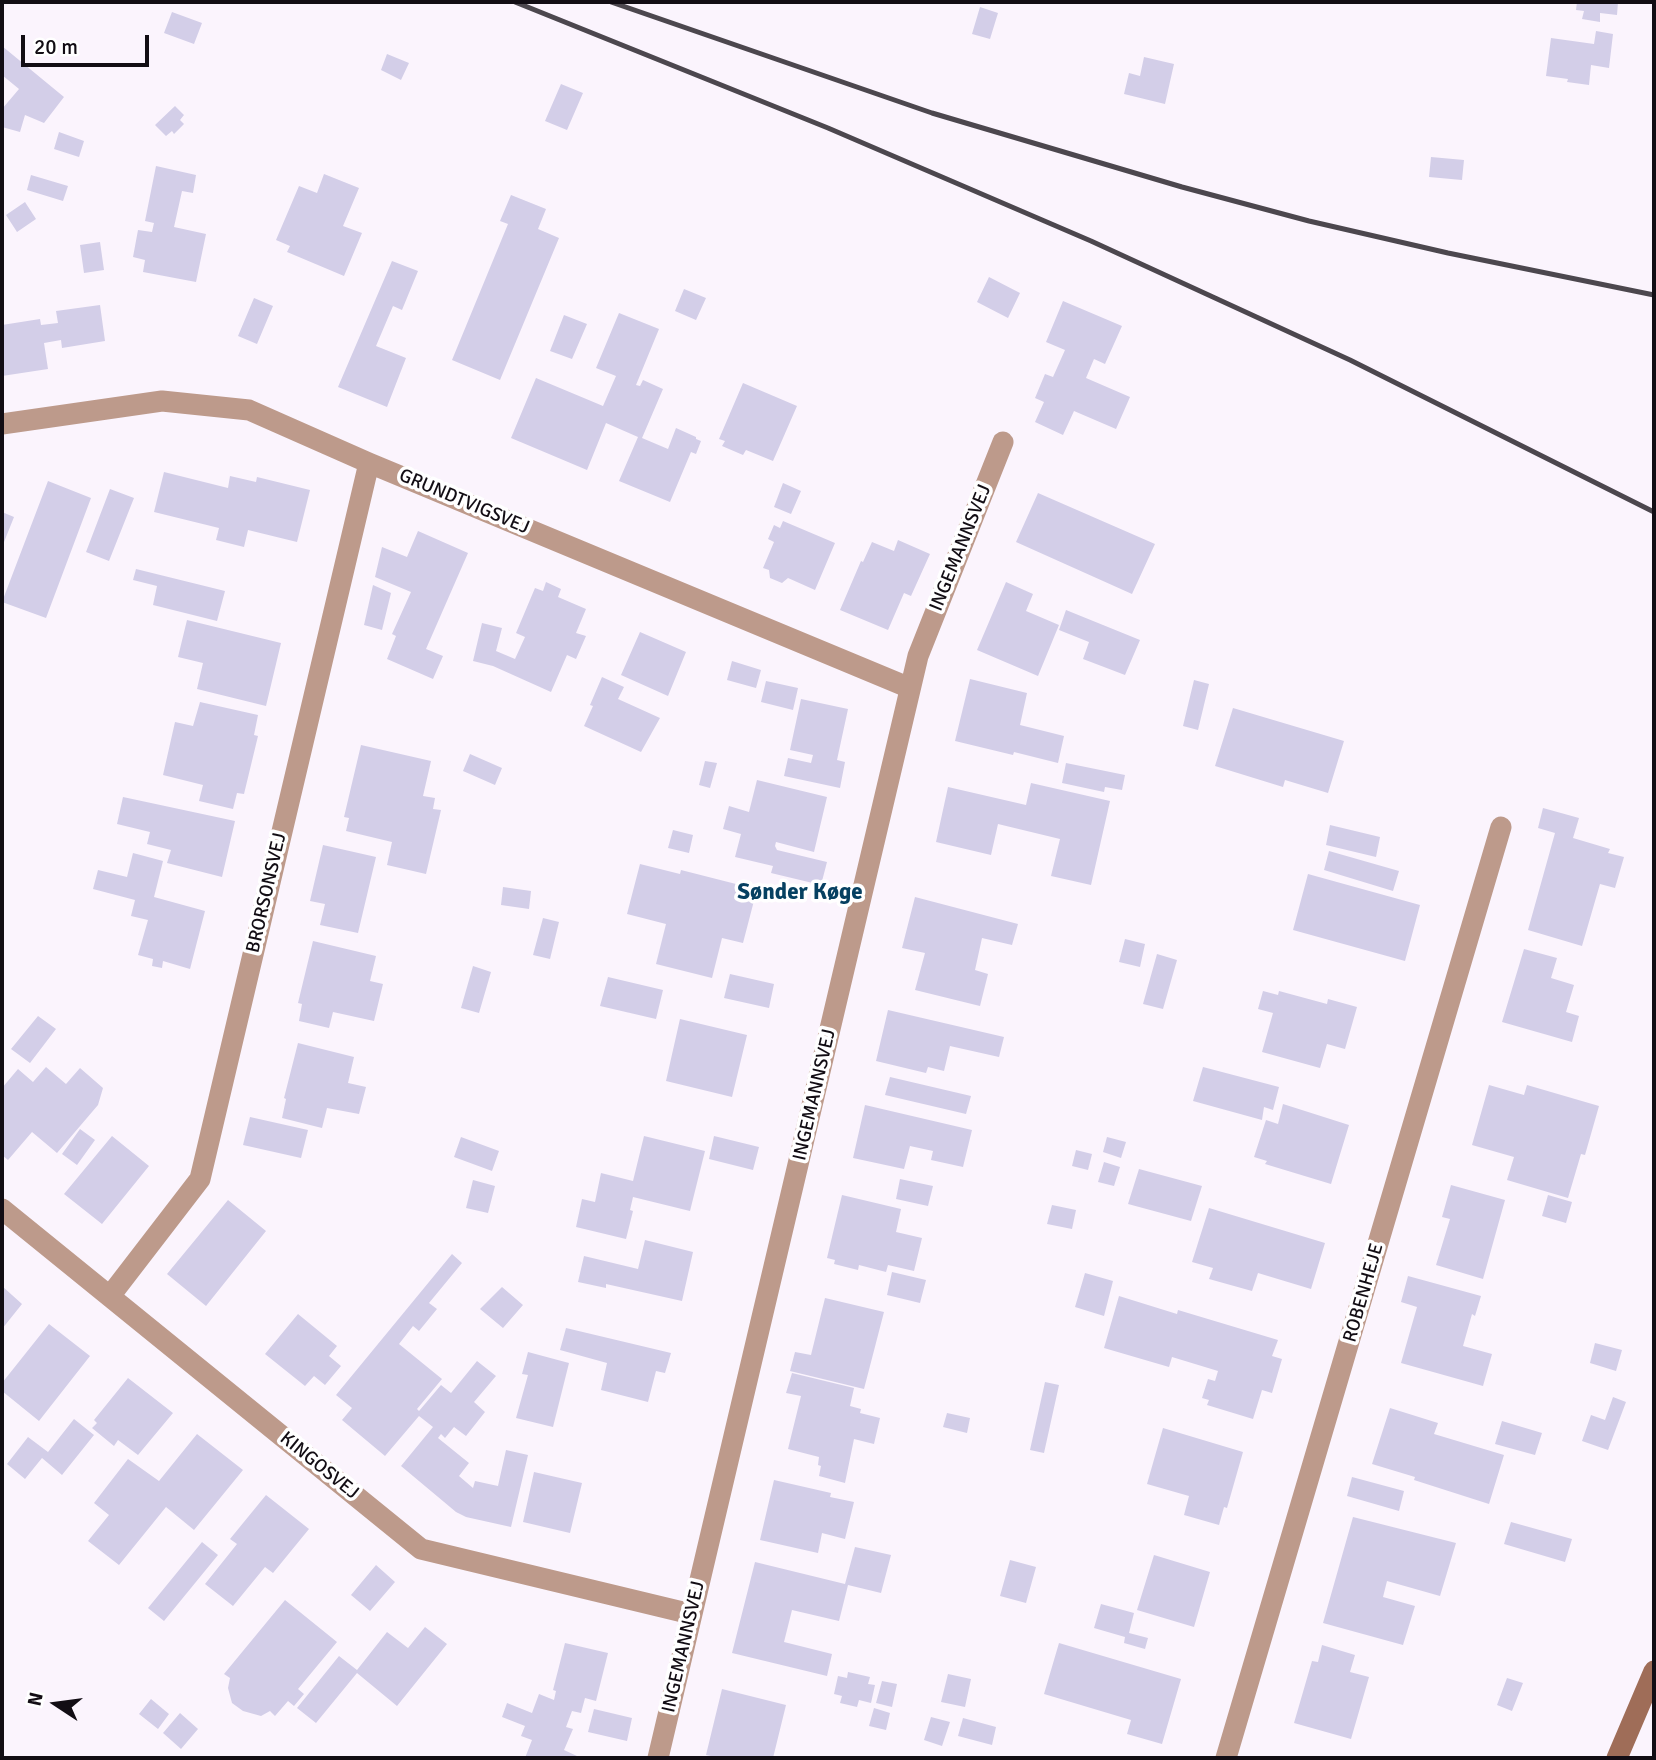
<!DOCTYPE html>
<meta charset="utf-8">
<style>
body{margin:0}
#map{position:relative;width:1656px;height:1760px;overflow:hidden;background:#fbf4fd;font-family:Signika,sans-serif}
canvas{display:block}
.frame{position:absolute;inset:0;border:4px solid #120d14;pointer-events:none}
.north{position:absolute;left:21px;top:1669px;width:70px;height:70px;-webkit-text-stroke:5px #fff;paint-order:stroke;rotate:283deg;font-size:19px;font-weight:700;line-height:28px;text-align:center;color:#120d14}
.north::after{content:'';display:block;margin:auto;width:24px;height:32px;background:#120d14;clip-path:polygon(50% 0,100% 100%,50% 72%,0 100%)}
.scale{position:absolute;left:21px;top:35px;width:128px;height:32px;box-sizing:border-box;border:4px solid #120d14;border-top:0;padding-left:9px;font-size:21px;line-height:24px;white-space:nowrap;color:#120d14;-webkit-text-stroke:5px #fff;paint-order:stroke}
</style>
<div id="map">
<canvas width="1656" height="1760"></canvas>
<div class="frame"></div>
<div class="north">N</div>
<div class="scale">20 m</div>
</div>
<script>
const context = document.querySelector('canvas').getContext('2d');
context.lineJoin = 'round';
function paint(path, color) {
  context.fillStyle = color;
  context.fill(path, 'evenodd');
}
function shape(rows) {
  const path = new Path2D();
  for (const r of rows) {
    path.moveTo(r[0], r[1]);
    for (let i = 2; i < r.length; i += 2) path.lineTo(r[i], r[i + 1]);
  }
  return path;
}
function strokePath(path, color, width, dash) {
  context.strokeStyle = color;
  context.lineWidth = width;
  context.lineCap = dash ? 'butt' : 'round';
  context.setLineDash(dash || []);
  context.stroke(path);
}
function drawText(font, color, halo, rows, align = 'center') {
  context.font = font + ' Signika,sans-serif';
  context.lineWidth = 7;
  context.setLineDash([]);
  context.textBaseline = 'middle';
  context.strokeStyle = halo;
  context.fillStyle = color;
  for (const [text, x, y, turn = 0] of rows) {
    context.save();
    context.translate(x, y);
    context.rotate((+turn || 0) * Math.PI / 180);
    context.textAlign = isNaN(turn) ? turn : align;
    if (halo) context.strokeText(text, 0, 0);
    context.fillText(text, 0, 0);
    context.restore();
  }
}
const building = shape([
 [1577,2,1618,2,1617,15,1600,13,1600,22,1582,19,1584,11,1576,10],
 [980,7,998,13,990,39,972,34],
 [172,12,202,23,194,44,164,33],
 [1596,31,1613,34,1609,68,1591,65,1589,85,1567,82,1568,79,1546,76,1551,38,1594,44],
 [2,46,64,97,44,123,25,115,20,132,2,127,2,109,19,89,2,75],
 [387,54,409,63,401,80,381,70],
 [1144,57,1174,64,1165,104,1124,94,1129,73,1140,76],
 [561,84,583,93,567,130,545,121],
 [175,106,184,115,180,120,184,124,174,134,172,131,166,136,155,125],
 [59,132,84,141,79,157,54,149],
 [1431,157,1464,160,1462,180,1429,177],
 [156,166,196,175,193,193,182,191,174,227,206,234,196,282,143,272,145,260,133,257,138,230,152,232,154,223,145,221],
 [324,174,359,188,343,226,362,233,344,276,287,252,290,246,276,240,299,186,317,193],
 [31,175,68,186,63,201,27,190],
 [511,195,546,209,538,229,559,238,500,380,452,360,508,224,500,221],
 [25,202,36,219,17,232,6,215],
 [100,242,104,270,84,273,80,245],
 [392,261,418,271,402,310,393,306,376,346,406,358,387,407,338,387],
 [989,277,1020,293,1008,318,977,302],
 [684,289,706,298,696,320,675,311],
 [254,298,273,306,257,344,238,336],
 [1063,301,1122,326,1105,364,1094,359,1086,378,1130,397,1116,429,1074,411,1063,435,1035,422,1044,402,1035,398,1045,374,1053,377,1065,350,1046,342],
 [100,305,105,341,62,348,61,340,44,343,48,369,2,376,2,325,40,319,41,325,58,323,56,311],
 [619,313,659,329,636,385,640,386,643,380,663,389,642,438,668,449,676,428,696,437,696,439,701,441,696,454,691,452,670,502,619,481,638,437,606,423,587,470,511,438,536,378,603,406,616,376,596,368],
 [564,315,587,324,572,359,550,351],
 [743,383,797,406,773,461,746,450,743,455,722,446,725,441,719,439],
 [164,472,228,488,230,476,256,482,257,477,310,490,297,542,248,530,244,547,216,540,219,528,154,512],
 [48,481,91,498,46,618,2,602],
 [783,483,801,491,791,514,774,507],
 [110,489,134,498,109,561,86,552],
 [1038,493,1155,544,1132,594,1016,542],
 [2,512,14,517,2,547],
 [783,521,835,543,815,590,788,578,782,583,770,578,769,570,763,568,774,542,768,539,774,525,780,528],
 [418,531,468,553,426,649,443,656,433,679,387,659,396,636,392,634,411,592,375,577,382,547,407,557],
 [898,540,930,554,911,596,904,593,888,630,840,610,861,561,863,562,872,542,894,551],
 [136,569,225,591,217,621,153,605,157,586,133,580],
 [546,582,561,589,558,597,586,609,576,633,586,636,576,659,567,655,551,692,493,666,473,661,482,623,502,628,496,651,515,659,525,637,516,633,535,588,543,591],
 [1006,582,1033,594,1026,611,1059,625,1038,676,977,650],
 [373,585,391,593,382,630,364,625],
 [1066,610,1140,640,1125,675,1083,659,1089,642,1059,630],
 [187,620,281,643,266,706,197,689,203,663,178,657],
 [640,632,686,652,668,696,621,675],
 [732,661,761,670,756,688,727,680],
 [602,677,624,687,618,699,660,718,641,752,584,726,593,706,590,705],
 [970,679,1027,693,1020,725,1064,736,1058,763,1014,752,1013,755,955,741],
 [1194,680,1209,684,1198,730,1183,726],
 [766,681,798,688,793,710,761,702],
 [801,699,848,709,837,760,845,762,840,788,784,776,788,758,811,763,813,755,790,750],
 [200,702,258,715,254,735,258,736,244,794,237,793,233,809,199,801,203,785,163,775,175,722,193,726],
 [1233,708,1344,741,1328,793,1285,780,1283,787,1215,766],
 [361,745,431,761,423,796,435,798,433,809,441,810,426,874,387,865,392,842,346,831,349,818,344,817],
 [470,754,502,768,495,785,463,771],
 [705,761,717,763,710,788,699,785],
 [1066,763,1125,775,1122,790,1105,787,1104,792,1062,783],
 [757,780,827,797,814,852,776,842,775,846,777,850,827,862,821,885,771,873,773,866,735,857,741,834,723,829,729,806,749,812],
 [1031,783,1110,801,1091,885,1051,876,1060,839,998,824,991,855,936,842,948,787,1026,805],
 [123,797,235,821,222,877,167,863,171,850,147,844,150,832,117,824],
 [1543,808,1579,818,1573,838,1610,849,1608,853,1624,857,1615,888,1600,884,1582,946,1528,930,1555,833,1538,828],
 [1330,825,1380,837,1376,857,1326,845],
 [673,830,693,835,689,853,668,848],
 [323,845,376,857,358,933,320,925,325,904,310,901],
 [1329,851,1399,871,1393,891,1324,870],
 [133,853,163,861,154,897,205,911,190,969,163,961,162,968,152,966,153,959,138,955,148,920,131,916,135,900,93,889,98,870,127,877],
 [640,864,680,874,681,870,736,884,735,888,756,893,743,943,722,938,712,978,656,964,666,924,627,914],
 [1308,874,1420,905,1405,961,1293,930],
 [503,887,531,891,529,909,501,905],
 [915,897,1018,924,1012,945,982,938,975,970,988,974,980,1006,915,990,925,953,902,948],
 [543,918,559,922,550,959,533,955],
 [1125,939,1145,944,1140,967,1119,962],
 [313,941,376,956,370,981,383,984,374,1021,333,1012,329,1028,299,1021,302,1004,298,1003],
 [1524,949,1557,958,1551,978,1574,985,1566,1012,1579,1016,1572,1042,1502,1022],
 [1157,954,1177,960,1163,1009,1143,1004],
 [473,966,491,972,479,1013,461,1008],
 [730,974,774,984,769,1008,724,998],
 [608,977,663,990,656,1019,600,1006],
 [1263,991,1278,995,1279,991,1327,1004,1328,999,1357,1007,1345,1049,1327,1044,1320,1068,1262,1052,1273,1013,1258,1009],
 [888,1010,1004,1037,999,1057,950,1046,944,1071,928,1067,926,1073,876,1061],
 [38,1016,56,1029,30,1063,11,1049],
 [680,1019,747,1035,732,1097,666,1081],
 [298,1043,354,1057,348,1083,366,1087,359,1114,327,1108,322,1128,282,1118,286,1099,284,1098],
 [46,1067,66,1084,80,1068,103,1088,98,1105,57,1153,32,1132,8,1160,2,1155,2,1088,18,1069,33,1082],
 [1203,1067,1279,1087,1273,1110,1264,1107,1262,1120,1193,1101],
 [890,1077,971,1096,966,1114,885,1095],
 [1489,1085,1524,1095,1527,1085,1599,1106,1585,1155,1581,1154,1568,1198,1507,1180,1514,1157,1472,1145],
 [1283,1104,1349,1125,1331,1184,1265,1164,1267,1161,1254,1157,1266,1120,1278,1124],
 [865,1105,972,1130,963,1167,931,1160,933,1151,910,1146,904,1169,853,1158],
 [250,1117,308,1130,301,1158,243,1145],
 [80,1129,95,1140,77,1165,62,1154],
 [112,1136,149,1166,102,1224,64,1194],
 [644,1136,705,1151,690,1211,633,1197,630,1210,633,1211,626,1239,576,1227,582,1199,595,1202,601,1173,633,1181],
 [714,1136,759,1147,753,1170,709,1159],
 [461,1137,499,1151,492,1171,454,1157],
 [1107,1137,1126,1142,1121,1158,1103,1152],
 [1076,1150,1092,1154,1088,1170,1072,1166],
 [1104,1162,1120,1167,1114,1186,1098,1182],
 [1139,1169,1202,1186,1191,1221,1128,1204],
 [900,1179,933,1186,928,1206,896,1199],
 [473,1180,495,1186,488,1213,466,1208],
 [1451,1185,1505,1200,1483,1279,1436,1265,1450,1219,1442,1217],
 [842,1195,901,1209,896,1232,922,1238,914,1271,888,1265,886,1272,859,1265,858,1270,834,1264,835,1260,827,1258],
 [1548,1195,1572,1202,1566,1223,1542,1216],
 [228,1200,266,1231,206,1306,167,1274],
 [1052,1205,1076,1210,1072,1229,1047,1224],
 [1209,1208,1325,1243,1311,1289,1258,1273,1252,1291,1209,1279,1213,1268,1192,1262],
 [645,1240,693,1252,682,1301,606,1284,606,1288,578,1282,584,1256,638,1269],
 [452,1254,462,1263,429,1303,437,1309,419,1331,413,1326,399,1344,442,1379,417,1409,419,1411,441,1385,451,1393,477,1361,496,1376,474,1402,485,1412,466,1436,454,1427,445,1438,441,1434,438,1438,469,1463,459,1476,473,1488,475,1481,498,1486,506,1450,528,1455,511,1527,466,1517,456,1512,401,1466,433,1427,419,1416,385,1456,342,1420,352,1408,336,1395],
 [892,1272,926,1280,920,1303,887,1295],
 [1085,1273,1113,1281,1104,1316,1075,1307],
 [1408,1276,1481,1296,1475,1316,1472,1314,1463,1346,1492,1354,1483,1386,1401,1363,1417,1307,1401,1302],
 [2,1286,22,1304,2,1329],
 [502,1287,523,1305,503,1328,480,1309],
 [1119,1296,1177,1314,1178,1310,1278,1340,1272,1356,1282,1359,1272,1393,1262,1390,1253,1419,1207,1405,1209,1400,1202,1398,1208,1379,1215,1381,1218,1371,1172,1357,1169,1367,1104,1348],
 [825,1298,884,1312,864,1389,790,1371,795,1352,811,1355],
 [298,1314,337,1346,329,1356,341,1366,325,1385,314,1376,305,1386,265,1354],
 [49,1324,90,1356,39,1421,2,1391,2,1383],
 [566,1328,671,1353,665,1373,656,1371,648,1402,601,1390,607,1363,560,1350],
 [1595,1343,1622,1350,1616,1371,1590,1363],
 [528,1352,569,1363,553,1427,516,1418,528,1375,522,1374],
 [792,1373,854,1388,850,1406,861,1409,860,1413,880,1418,874,1444,854,1439,845,1483,819,1476,821,1466,818,1465,819,1457,788,1449,801,1396,786,1393],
 [128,1378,173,1413,138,1455,118,1440,114,1446,92,1428,97,1423,94,1420],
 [1045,1382,1059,1385,1044,1453,1030,1450],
 [1613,1397,1626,1402,1608,1450,1582,1441,1591,1415,1605,1420],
 [1390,1408,1438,1423,1434,1434,1504,1455,1489,1504,1414,1480,1415,1477,1372,1464],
 [947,1413,970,1418,967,1433,943,1427],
 [74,1419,94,1435,62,1475,42,1458,25,1479,7,1464,28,1437,48,1452],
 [1502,1421,1542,1433,1535,1455,1495,1444],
 [1163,1428,1243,1452,1227,1508,1224,1507,1219,1525,1184,1515,1189,1496,1147,1484],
 [197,1434,243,1470,194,1530,166,1507,119,1565,88,1541,109,1515,94,1503,128,1459,159,1481],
 [534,1472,582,1483,570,1533,523,1522],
 [1352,1477,1404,1491,1399,1511,1347,1496],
 [774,1480,831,1493,830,1497,854,1502,845,1539,822,1533,818,1553,760,1540],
 [266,1495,309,1529,273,1573,265,1567,233,1606,205,1584,237,1544,230,1539],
 [1353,1517,1456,1543,1440,1596,1387,1581,1383,1597,1415,1606,1403,1645,1323,1623],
 [1511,1522,1572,1539,1565,1562,1504,1544],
 [202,1542,218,1555,164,1621,148,1608],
 [855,1547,891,1555,881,1593,848,1585,839,1621,792,1610,784,1642,832,1654,827,1676,732,1653,755,1562,845,1584],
 [1154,1555,1210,1572,1194,1627,1137,1610],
 [1010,1560,1036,1567,1026,1603,1000,1596],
 [376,1565,395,1582,370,1611,351,1595],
 [285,1600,337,1642,298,1689,304,1694,294,1706,288,1701,275,1716,270,1711,261,1716,243,1711,232,1703,228,1688,230,1678,224,1674],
 [1101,1604,1134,1613,1129,1633,1148,1638,1145,1649,1124,1643,1125,1637,1094,1628],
 [425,1627,447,1644,397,1706,357,1673,316,1723,297,1708,339,1656,357,1670,387,1632,408,1648],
 [565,1643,608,1653,596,1701,585,1698,581,1713,572,1711,566,1727,573,1729,564,1750,577,1756,576,1758,525,1758,532,1740,521,1736,525,1726,502,1717,507,1703,532,1713,539,1694,554,1700,556,1691,553,1690],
 [1059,1643,1181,1679,1162,1744,1127,1734,1131,1720,1044,1694],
 [1322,1645,1355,1655,1350,1672,1369,1677,1351,1739,1294,1723,1312,1661,1318,1662],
 [848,1672,870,1677,868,1684,875,1685,871,1703,859,1700,857,1707,840,1703,842,1696,834,1694,838,1676,847,1678],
 [948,1674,971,1679,965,1707,941,1702],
 [1507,1678,1523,1683,1512,1711,1497,1705],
 [882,1681,897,1684,892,1707,876,1703],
 [722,1689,786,1705,773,1758,720,1758,706,1755],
 [151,1699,169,1714,158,1729,139,1714],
 [874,1708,890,1713,886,1730,869,1726],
 [594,1709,632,1718,627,1741,588,1732],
 [180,1713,198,1729,181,1749,163,1733],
 [931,1717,950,1722,942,1746,924,1740],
 [963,1718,996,1727,992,1745,958,1736]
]);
const street = shape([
 [2,424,162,401,249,410,369,463,910,688],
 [2,1209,421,1549,691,1614],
 [110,1296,200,1179,369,463],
 [658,1758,918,656,1003,442],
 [1226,1758,1501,827]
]);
const secondary = shape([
 [1617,1758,1654,1671]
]);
const rail = shape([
 [515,2,828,128,1091,241,1350,360,1654,512],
 [611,2,932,113,1182,187,1309,221,1448,253,1654,295]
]);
const streetNames = [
 ["GRUNDTVIGSVEJ",464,502,23],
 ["INGEMANNSVEJ",961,548,-68],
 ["BRORSONSVEJ",267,893,-77],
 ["INGEMANNSVEJ",815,1095,-77],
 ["ROBENHEJE",1364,1293,-74],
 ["KINGOSVEJ",319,1466,39],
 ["INGEMANNSVEJ",684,1647,-77]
];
const quarterNames = [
 ["Sønder Køge",800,893]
];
paint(building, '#d3cee8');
strokePath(street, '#bd9a8b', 21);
strokePath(secondary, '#9f6d58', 21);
strokePath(rail, '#4c474e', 5);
drawText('19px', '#120d14', '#fff', streetNames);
drawText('bold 23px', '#064061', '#fff', quarterNames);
</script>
